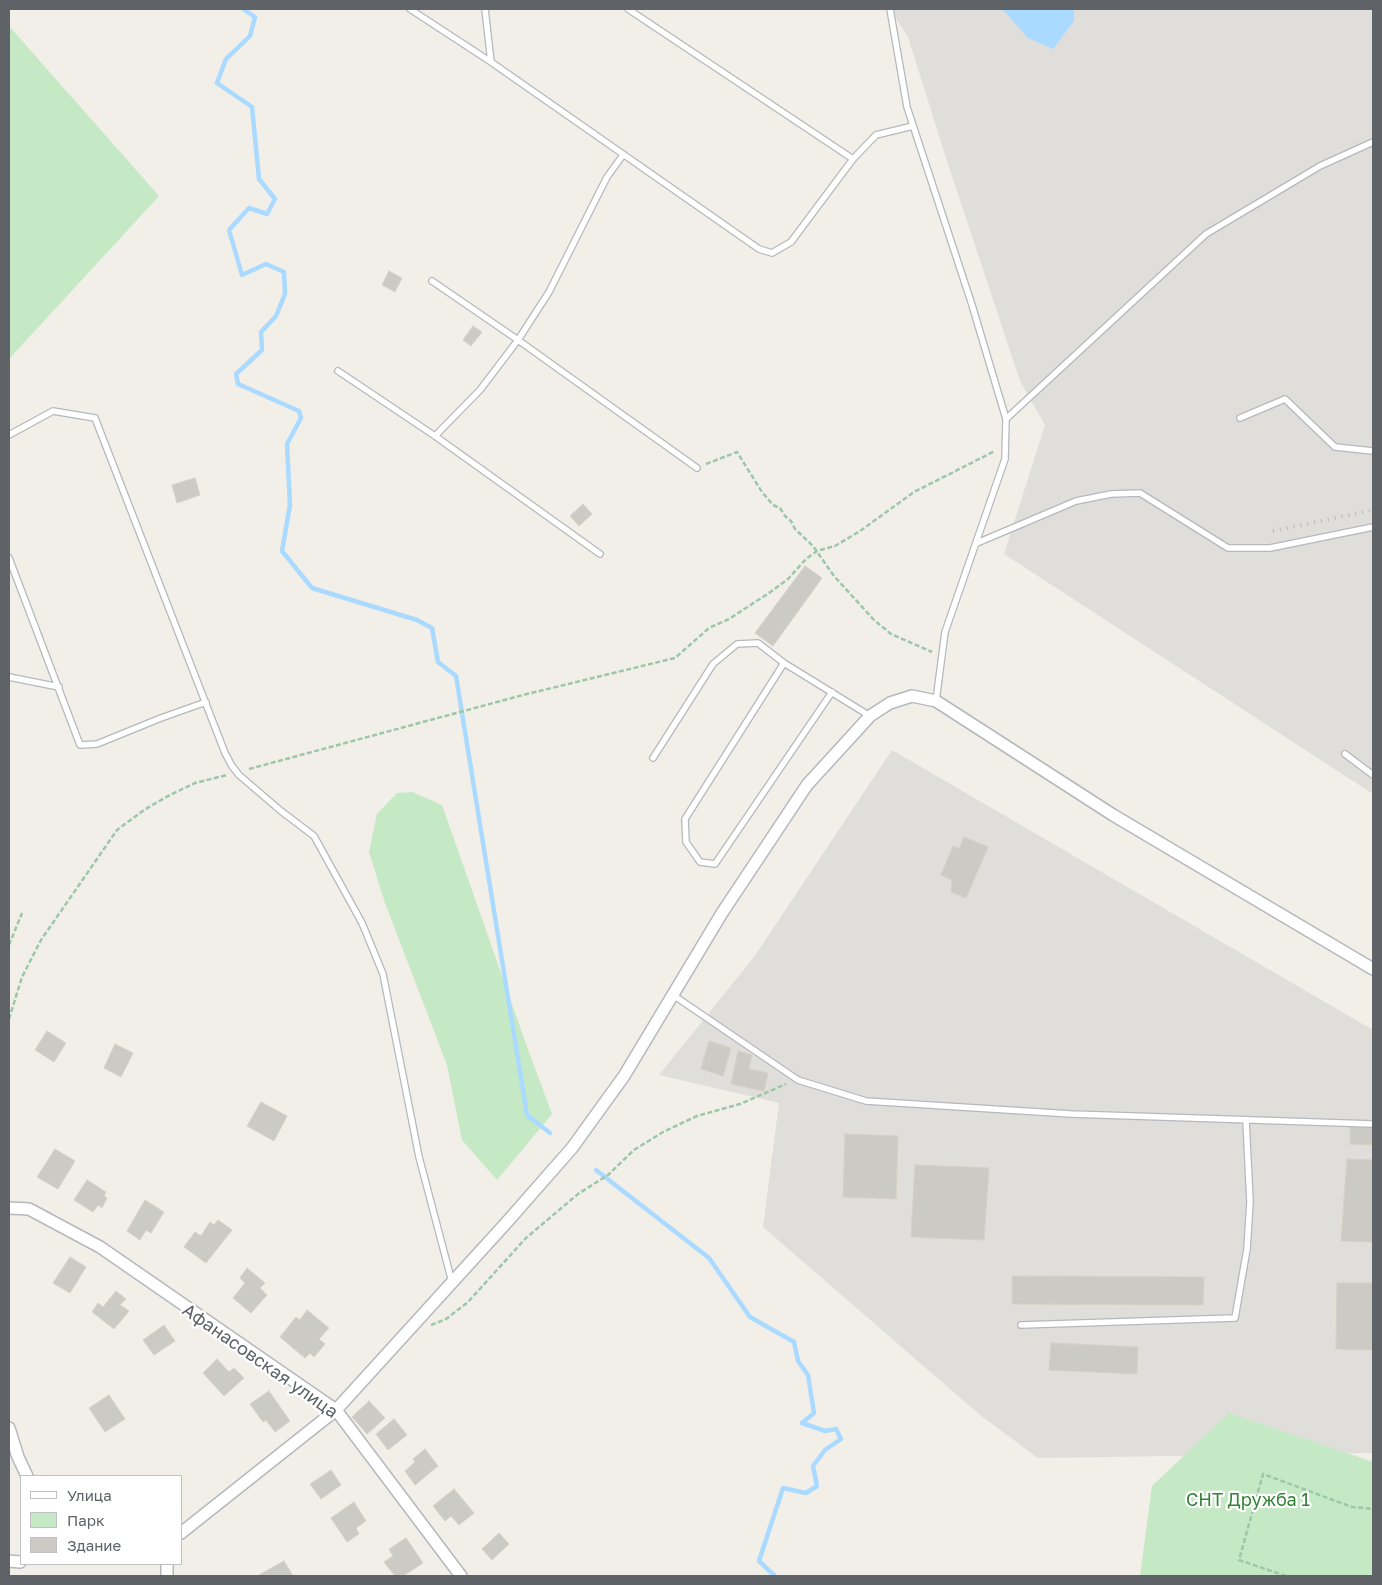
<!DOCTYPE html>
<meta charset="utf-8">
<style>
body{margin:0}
#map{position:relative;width:1382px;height:1585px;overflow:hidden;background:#f1efe8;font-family:"Golos Text",sans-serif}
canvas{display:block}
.frame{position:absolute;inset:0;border:10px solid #5f6368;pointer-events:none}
.legend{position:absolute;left:20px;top:1475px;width:162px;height:90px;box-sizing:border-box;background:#fff;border:1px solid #bfc1c3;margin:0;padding:6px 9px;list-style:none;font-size:15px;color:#5f6368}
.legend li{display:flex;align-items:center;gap:10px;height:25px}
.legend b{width:25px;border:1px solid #bfc1c3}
</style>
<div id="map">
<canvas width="1382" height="1585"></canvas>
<div class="frame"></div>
<ul class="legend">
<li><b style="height:6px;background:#fff"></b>Улица</li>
<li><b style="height:14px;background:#c5e8c5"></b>Парк</li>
<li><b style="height:14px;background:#cccac5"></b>Здание</li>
</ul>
</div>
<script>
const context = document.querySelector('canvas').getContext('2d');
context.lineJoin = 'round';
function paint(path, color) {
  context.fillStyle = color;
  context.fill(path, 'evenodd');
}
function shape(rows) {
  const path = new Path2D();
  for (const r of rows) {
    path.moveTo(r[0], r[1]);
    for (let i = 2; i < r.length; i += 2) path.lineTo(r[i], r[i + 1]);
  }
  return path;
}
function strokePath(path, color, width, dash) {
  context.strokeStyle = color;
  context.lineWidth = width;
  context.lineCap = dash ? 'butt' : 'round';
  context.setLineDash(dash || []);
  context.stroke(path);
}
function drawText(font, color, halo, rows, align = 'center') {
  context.font = font + ' "Golos Text",sans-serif';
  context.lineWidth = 4.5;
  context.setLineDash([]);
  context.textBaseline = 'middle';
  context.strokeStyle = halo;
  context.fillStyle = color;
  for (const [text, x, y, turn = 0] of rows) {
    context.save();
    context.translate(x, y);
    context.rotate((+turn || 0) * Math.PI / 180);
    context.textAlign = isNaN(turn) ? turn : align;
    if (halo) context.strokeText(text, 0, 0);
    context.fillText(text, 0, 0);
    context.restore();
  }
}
const industrial = shape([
 [890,9,1373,9,1373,794,1004,554,1045,425,1020,381,945,155,908,37],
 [892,750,1373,1030,1373,1453,1038,1458,980,1415,763,1227,779,1103,659,1075,754,957]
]);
const green = shape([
 [9,26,159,196,9,359],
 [412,792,442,805,526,1044,552,1114,497,1180,462,1140,447,1065,385,903,369,852,377,814,397,793],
 [1229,1413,1373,1462,1373,1576,1140,1576,1152,1486]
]);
const water = shape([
 [1002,9,1074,9,1074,21,1053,49,1028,38]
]);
const stream = shape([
 [243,9,255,17,250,36,226,59,217,83,252,107,259,179,275,199,267,214,249,208,229,230,242,275,266,264,284,272,285,294,276,316,261,332,262,350,236,374,238,384,299,411,301,418,287,444,290,505,282,551,312,588,417,620,432,628,438,662,456,676,527,1115,550,1133],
 [596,1170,709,1258,750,1317,794,1342,798,1361,808,1375,814,1413,802,1423,825,1431,836,1429,841,1439,825,1450,813,1466,817,1486,806,1493,783,1488,759,1561,775,1576]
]);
const building = shape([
 [389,271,402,278,395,292,382,285,389,271],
 [473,326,482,332,471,346,463,340,473,326],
 [195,478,200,495,177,503,172,485,195,478],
 [583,504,592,514,579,526,570,516,583,504],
 [805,566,822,578,773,646,755,633,805,566],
 [964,837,988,847,966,898,951,892,952,880,941,875,953,846,959,849,964,837],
 [47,1031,66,1043,54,1062,35,1050,47,1031],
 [709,1041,731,1048,723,1076,701,1069,709,1041],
 [115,1044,133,1053,121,1077,104,1068,115,1044],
 [738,1051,752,1055,749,1069,768,1073,764,1091,731,1084,738,1051],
 [261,1102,287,1116,274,1141,247,1126,261,1102],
 [1350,1127,1373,1128,1373,1145,1350,1144,1350,1127],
 [845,1134,898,1136,896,1199,843,1197,845,1134],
 [55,1149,75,1161,58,1189,37,1177,55,1149],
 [1347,1159,1373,1160,1373,1242,1341,1241,1347,1159],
 [915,1165,989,1168,984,1240,911,1237,915,1165],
 [87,1180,106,1192,104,1196,107,1198,102,1208,98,1205,93,1212,74,1200,87,1180],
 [145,1200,164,1212,151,1233,146,1230,140,1240,127,1231,145,1200],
 [218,1220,232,1230,206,1263,184,1247,195,1232,201,1236,210,1222,214,1225,218,1220],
 [70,1257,86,1267,70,1293,53,1283,70,1257],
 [247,1268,265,1283,260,1288,267,1295,251,1313,233,1298,245,1283,240,1278,247,1268],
 [1012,1276,1204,1277,1203,1305,1012,1304,1012,1276],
 [1337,1283,1373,1283,1373,1350,1336,1349,1337,1283],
 [116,1291,126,1299,120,1305,129,1311,114,1329,92,1312,98,1303,103,1307,116,1291],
 [307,1310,329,1328,319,1339,325,1344,314,1357,310,1353,305,1358,280,1337,296,1317,300,1320,307,1310],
 [164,1325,175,1341,154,1355,143,1340,164,1325],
 [1051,1343,1138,1347,1137,1374,1049,1370,1051,1343],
 [217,1359,229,1372,234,1368,244,1378,224,1396,203,1373,217,1359],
 [269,1391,290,1421,275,1432,266,1420,263,1422,250,1404,269,1391],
 [109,1395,125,1419,105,1432,89,1408,109,1395],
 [369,1401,385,1418,367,1434,352,1417,369,1401],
 [394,1419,407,1435,388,1450,376,1434,394,1419],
 [425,1449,438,1466,415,1485,405,1471,415,1462,413,1459,425,1449],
 [331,1470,341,1485,321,1499,310,1484,331,1470],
 [454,1489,474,1513,459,1525,451,1516,445,1521,433,1506,454,1489],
 [354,1502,366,1521,356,1528,359,1534,347,1542,331,1518,354,1502],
 [499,1533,509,1544,492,1560,482,1549,499,1533],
 [406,1538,423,1563,403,1576,395,1576,384,1562,393,1556,389,1549,406,1538],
 [284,1561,293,1576,257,1576,284,1561]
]);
const path = shape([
 [706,464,737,452,762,492,773,505,780,508,785,516,791,521,795,529,813,546,834,576,874,620,891,634,932,652],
 [249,769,523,695,675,658,709,628,729,619,772,591,788,579,806,559,817,551,835,546,860,531,914,492,995,451],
 [9,945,22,913],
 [9,1019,22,977,41,940,117,830,144,810,168,796,195,783,227,775],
 [431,1325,446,1319,468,1302,526,1238,578,1194,608,1175,634,1150,663,1132,697,1116,740,1104,786,1084],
 [1286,1576,1239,1560,1263,1474,1352,1507,1373,1509]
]);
const service = shape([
 [410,9,491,62],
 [485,9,491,62,759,249,772,253,791,242,853,159,876,135,913,126],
 [628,9,853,159],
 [890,9,907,107,972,305,1006,419],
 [432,281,518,340,697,468],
 [338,371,435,436,480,390,518,340,549,292,607,177,623,155],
 [1240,418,1285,399,1335,447,1373,451],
 [9,435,53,411,95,418,225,753,232,766,239,775,281,811,314,836,362,923,383,974,419,1157,452,1282],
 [435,436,600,554],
 [977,543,1076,501,1111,494,1140,493,1228,548,1270,548,1373,527],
 [9,558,80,745,97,744,161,718,206,702],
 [9,677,59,687],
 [832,692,715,864,700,862,686,842,685,819,784,663,870,716],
 [936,701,945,632,1005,459,1006,419,1206,234,1320,166,1373,142],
 [1345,754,1373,775],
 [653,758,713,664,737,644,758,643,784,663],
 [673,995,798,1080,866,1101,1071,1114,1373,1124],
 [1021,1325,1235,1318,1247,1249,1250,1202,1246,1120]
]);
const minor = shape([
 [9,1208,29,1209,100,1247,336,1410,461,1576],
 [9,1428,18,1457,27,1476],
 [181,1533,336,1410,507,1222,572,1148,624,1076,722,913,807,785,870,716,890,703,912,696,936,701,1113,815,1373,969],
 [9,1561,20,1562],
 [167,1576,167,1564]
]);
const rail = shape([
 [1273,531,1373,510]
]);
const streetNames = [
 ["Афанасовская улица",260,1361,35]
];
const parkNames = [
 ["СНТ Дружба 1",1248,1500]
];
paint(industrial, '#e0deda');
paint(green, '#c5e8c5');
paint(water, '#aadaff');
strokePath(stream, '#aadaff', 4.5);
paint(building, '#cccac5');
strokePath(building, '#d6d1c6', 1);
strokePath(service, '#b5b8bc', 8);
strokePath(minor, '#b5b8bc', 14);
strokePath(path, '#9cc7a9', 2.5, [5, 2.5]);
strokePath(service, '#fff', 5.5);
strokePath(minor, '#fff', 11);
strokePath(rail, '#b6b7b8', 4, [1, 6]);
drawText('18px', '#5f6368', '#fff', streetNames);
drawText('18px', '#348238', '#fff', parkNames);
</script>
